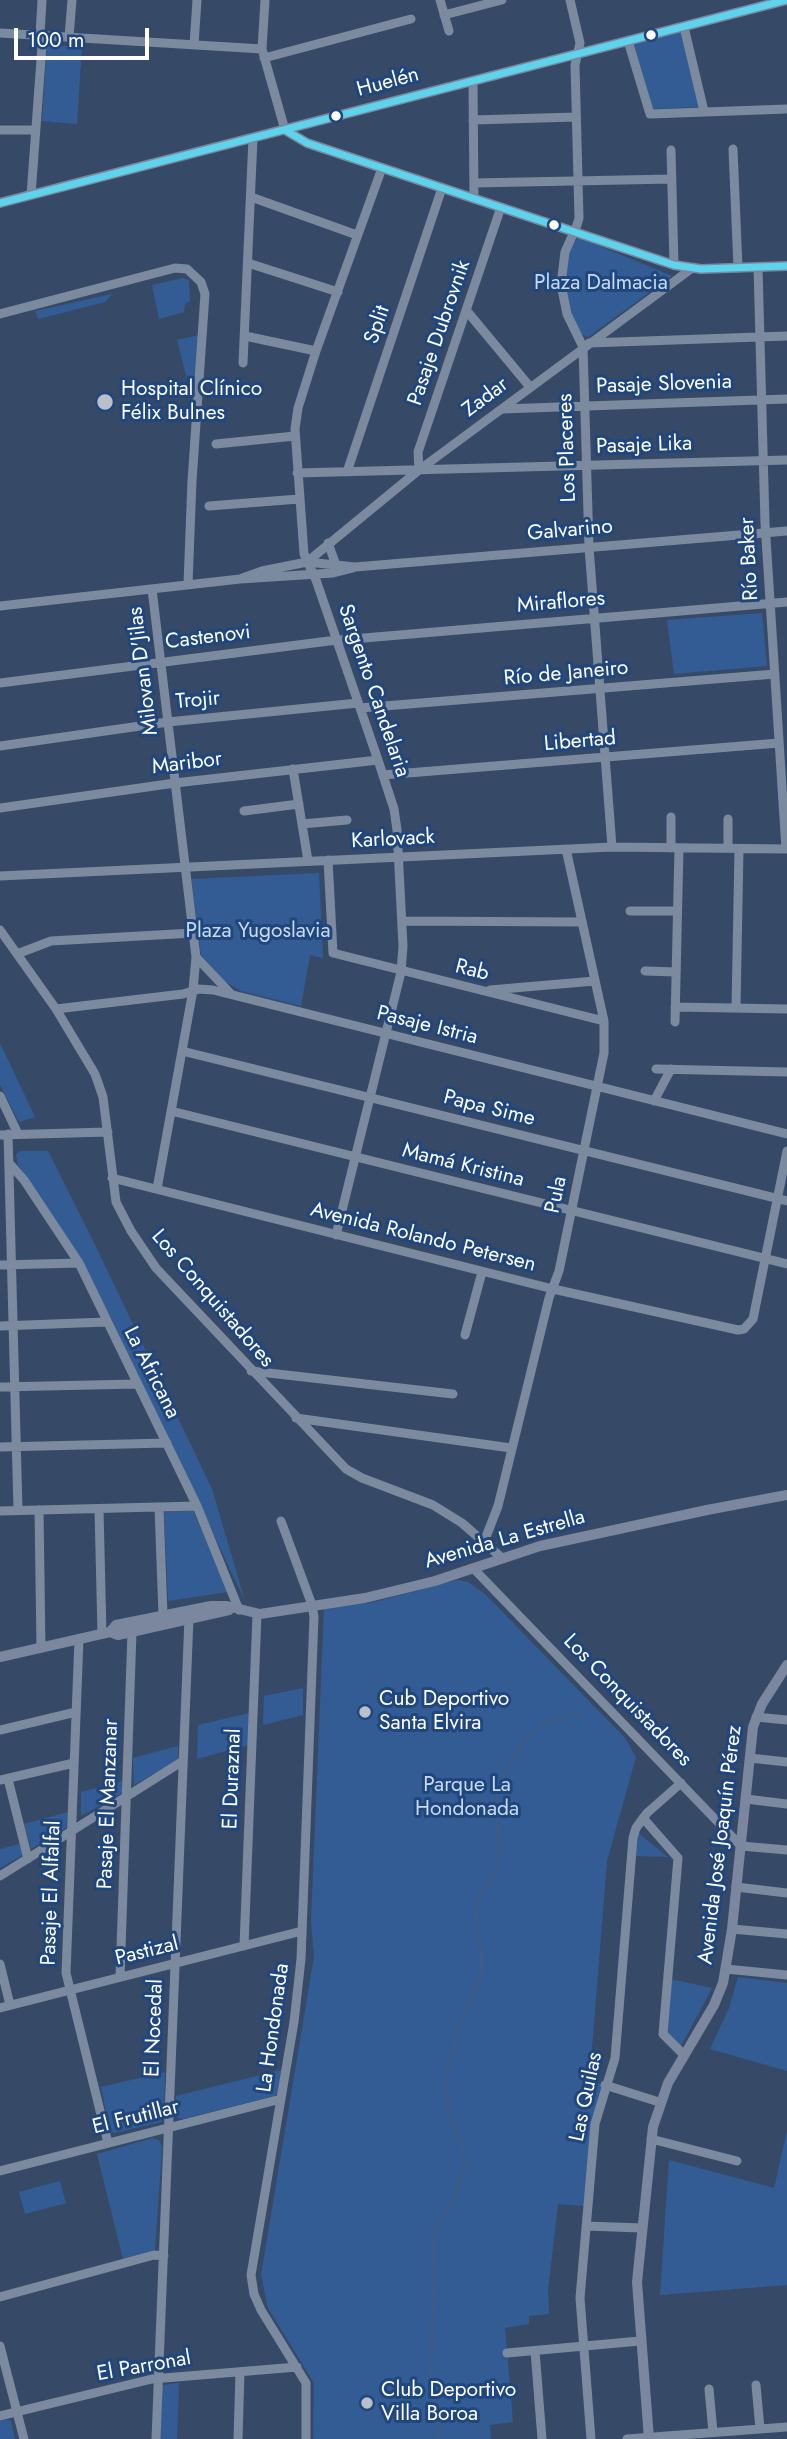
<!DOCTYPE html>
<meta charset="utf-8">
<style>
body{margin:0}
#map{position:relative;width:787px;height:2439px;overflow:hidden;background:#364a68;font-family:Jost,sans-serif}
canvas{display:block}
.scale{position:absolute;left:14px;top:28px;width:135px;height:32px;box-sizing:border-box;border:4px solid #fff;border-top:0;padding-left:9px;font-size:21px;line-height:24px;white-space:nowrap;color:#fff;-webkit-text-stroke:5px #20467e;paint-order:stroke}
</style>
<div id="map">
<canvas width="787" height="2439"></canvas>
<div class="scale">100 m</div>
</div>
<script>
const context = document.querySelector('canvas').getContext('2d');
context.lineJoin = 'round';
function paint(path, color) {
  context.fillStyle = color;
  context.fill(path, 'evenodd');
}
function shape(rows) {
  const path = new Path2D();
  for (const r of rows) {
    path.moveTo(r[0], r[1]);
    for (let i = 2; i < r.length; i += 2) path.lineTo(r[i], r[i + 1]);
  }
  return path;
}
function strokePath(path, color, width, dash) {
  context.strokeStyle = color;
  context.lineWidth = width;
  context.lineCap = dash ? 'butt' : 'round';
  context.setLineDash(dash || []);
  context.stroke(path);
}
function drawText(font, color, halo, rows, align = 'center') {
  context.font = font + ' Jost,sans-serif';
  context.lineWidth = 6;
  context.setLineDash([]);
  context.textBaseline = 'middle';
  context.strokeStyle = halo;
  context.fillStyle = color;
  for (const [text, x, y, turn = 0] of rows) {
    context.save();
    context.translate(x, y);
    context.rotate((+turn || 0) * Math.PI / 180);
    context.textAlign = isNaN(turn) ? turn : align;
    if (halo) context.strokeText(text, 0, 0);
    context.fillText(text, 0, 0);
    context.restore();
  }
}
const green = shape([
 [681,32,699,107,651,109,633,44],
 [47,45,82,47,77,124,42,121],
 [577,239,583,239,672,276,588,337,581,334,572,317,565,282,570,246],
 [183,278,189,280,190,301,185,304,184,312,159,319,152,285],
 [112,294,105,302,38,319,35,311],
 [199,335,194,406,177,340],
 [762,613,767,666,674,674,667,620],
 [319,873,323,958,310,955,301,1006,241,991,224,981,201,955,191,879],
 [0,1043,35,1117,19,1122,0,1085],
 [21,1151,48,1151,96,1247,212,1489,245,1601,114,1324,79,1257,18,1165,16,1154],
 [193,1510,228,1592,168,1601,164,1512],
 [457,1580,468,1582,485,1594,625,1738,636,1757,607,1861,591,2060,585,2078,603,2085,585,2206,558,2204,548,2290,549,2314,529,2316,529,2324,505,2328,513,2422,490,2425,491,2439,313,2439,314,2383,268,2308,261,2275,314,1956,311,1922,324,1609,370,1603],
 [303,1688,303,1715,263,1725,264,1696],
 [250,1713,248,1745,197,1759,198,1725],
 [178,1746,178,1760,134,1785,133,1758],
 [123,1781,122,1793,81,1816,81,1792],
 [68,1812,66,1828,31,1849,24,1824],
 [638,1833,668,1857,636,1856],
 [20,1844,23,1855,0,1868,0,1849],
 [738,1977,787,1983,787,2071,710,2049,729,2008],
 [670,1979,712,1988,680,2048,665,2033],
 [281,2070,278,2093,274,2096,183,2119,178,2118,176,2114,176,2096],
 [165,2072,164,2117,161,2122,114,2133,110,2131,101,2087],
 [787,2131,787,2285,660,2295,669,2160,774,2188],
 [153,2138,160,2141,162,2148,155,2250,123,2259,97,2154],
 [60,2181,66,2203,25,2214,19,2192],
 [179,2383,177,2439,159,2439,162,2387,164,2385],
 [6,2419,11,2421,15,2439,0,2439,0,2421]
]);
const stream = shape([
 [439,2439,431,2374,434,2276,433,2245,439,2223,455,2198,465,2162,462,2145,449,2111,445,2080,459,2028,482,1972,482,1951,477,1930,475,1908,483,1891,498,1867,500,1852,496,1813,497,1793,509,1766,527,1738,548,1722,580,1713]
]);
const minor = shape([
 [265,0,262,49,285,130],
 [440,0,449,31],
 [570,0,580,43,575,65,579,218,577,225,565,252,561,284,567,314,583,347,589,547,612,847],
 [444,15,502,0],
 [684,27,704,111],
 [0,33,262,49],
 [69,37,72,0],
 [628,41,650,114,787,109],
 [194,45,197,0],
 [264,58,411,19],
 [473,81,474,199],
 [473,120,576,117],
 [0,130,36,130],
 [733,149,738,268],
 [671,150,674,265],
 [474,183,672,179],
 [31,195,42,46,40,35,42,0],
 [251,197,357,235],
 [248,263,338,292],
 [758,267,765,523,786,849],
 [466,310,530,387],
 [0,314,175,268,187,269,201,282,205,294,192,481,188,584],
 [245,336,316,351],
 [589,343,787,336],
 [243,363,253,138],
 [502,409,787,399],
 [216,444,295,436],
 [419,470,418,452,501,207],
 [347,472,442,188],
 [297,473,787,460],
 [209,506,299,499],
 [328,543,336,565],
 [307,562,419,470,691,269],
 [240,579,262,571,307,562,355,567,787,531],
 [152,589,196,957,193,990,157,1189],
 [0,606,240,579,333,573,353,568],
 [0,683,329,641,787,602],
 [360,708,775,674],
 [0,746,168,722,358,703],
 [293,769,308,861],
 [383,775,779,743],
 [0,808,175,783,378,760],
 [244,811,299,804],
 [302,824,347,820],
 [671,848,671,817],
 [728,848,728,819],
 [328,860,333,953,604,1021],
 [0,876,612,847,787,849],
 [630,911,677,911],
 [402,921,582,922],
 [0,930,56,1009,95,1074,103,1097,116,1202,131,1231,156,1268,346,1469,362,1478,433,1505,462,1523,502,1558],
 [17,954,51,941,193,933],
 [196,957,231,994],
 [645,971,676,972],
 [490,990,595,981],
 [675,1007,787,1009],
 [736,1008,739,849],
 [56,1009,183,994,199,989,213,990,787,1134],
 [675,1022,679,848],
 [182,1051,787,1201],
 [656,1069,787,1072],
 [0,1096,18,1134],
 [654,1101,671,1069],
 [171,1111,787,1264],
 [8,1134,18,1510],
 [0,1135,108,1132],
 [9,1163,24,1180,79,1263,197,1506,239,1610],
 [112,1178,553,1289,738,1330,744,1329,753,1319,787,1151],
 [336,1235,401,972,403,946,397,830,394,809,378,760,316,580,304,554,295,429,298,408,316,351,382,168],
 [0,1265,79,1263],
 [0,1326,106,1322],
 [465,1335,482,1272],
 [251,1371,453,1394],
 [0,1387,137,1384],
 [296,1418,511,1448],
 [0,1447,167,1443],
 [159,1507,163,1615],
 [99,1509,102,1634],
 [39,1510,41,1648],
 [0,1511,197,1506],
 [281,1521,312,1605,314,1617,301,1959,294,2022,251,2275,254,2294,261,2310,306,2383,306,2439],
 [484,1542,498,1506,549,1298,559,1271,604,1053,604,1021,566,849],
 [473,1568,741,1846,787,1850],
 [79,1639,66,1973,108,2143],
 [756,1717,787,1720],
 [0,1730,76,1712],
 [750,1758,787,1762],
 [8,1779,28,1859],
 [0,1780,74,1763],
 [746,1799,787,1804],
 [643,1818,678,1858,663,2034,684,2055],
 [0,1876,183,1761],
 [736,1887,787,1893],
 [732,1929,787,1934],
 [244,1946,257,1614],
 [0,1964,10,2005],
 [726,1969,787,1975],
 [120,1977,132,1632],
 [0,2008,302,1931],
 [605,2085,659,2102],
 [651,2139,737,2161],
 [0,2171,281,2099],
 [586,2226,641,2228],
 [0,2297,154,2255,164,2256],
 [0,2346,24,2439],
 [535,2351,542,2439],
 [507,2353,640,2341],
 [756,2385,760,2429],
 [709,2389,713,2432],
 [0,2416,152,2379,297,2367],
 [156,2439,189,1618],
 [238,2439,240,2372],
 [591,2439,580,2298,595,2124,615,2058,633,1838,636,1828,647,1813,681,1783],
 [627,2439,787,2427]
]);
const major = shape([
 [285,130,307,143,674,265,701,269,787,266],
 [0,203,786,0],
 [110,1632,116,1625,211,1606,227,1606,260,1614,365,1598,435,1581,540,1546,707,1510,787,1495],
 [0,1657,110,1632,118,1635,229,1610],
 [649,2439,637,2282,653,2127,668,2083,714,2005,723,1983,732,1929,753,1727,762,1704,787,1665]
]);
const bus1 = shape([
 [285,130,307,143,674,265,701,269,787,266],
 [0,203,786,0]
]);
const markers = [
 [651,35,6,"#fff"],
 [336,116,6,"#fff"],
 [554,225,6,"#fff"],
 [105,402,9,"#b9c0ca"],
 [365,1712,7,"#b9c0ca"],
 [367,2403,7,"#b9c0ca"]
];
const streetNames = [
 ["Huelén",388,83,-15],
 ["Split",378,325,-71],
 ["Pasaje Dubrovnik",440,333,-71],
 ["Pasaje Slovenia",664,385,-2],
 ["Zadar",486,398,-37],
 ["Pasaje Lika",644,446,-2],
 ["Los Placeres",568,448,-92],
 ["Galvarino",570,531,-5],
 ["Río Baker",750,559,-93],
 ["Miraflores",561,603,-5],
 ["Castenovi",208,638,-7],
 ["Milovan D'Jilas",144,671,-97],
 ["Río de Janeiro",566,674,-5],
 ["Sargento Candelaria",373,691,71],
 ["Trojir",198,701,-5],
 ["Libertad",580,742,-5],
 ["Maribor",187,764,-7],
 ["Karlovack",393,840,-3],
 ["Rab",472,971,14],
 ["Pasaje Istria",427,1026,14],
 ["Papa Sime",489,1109,14],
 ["Mamá Kristina",463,1166,14],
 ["Pula",557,1195,-78],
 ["Avenida Rolando Petersen",423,1238,14],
 ["Los Conquistadores",212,1299,49],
 ["La Africana",151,1373,63],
 ["Avenida La Estrella",505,1540,-16],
 ["Los Conquistadores",627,1701,46],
 ["El Duraznal",233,1779,-88],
 ["Pasaje El Manzanar",109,1804,-88],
 ["Avenida José Joaquín Pérez",721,1845,-83],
 ["Pasaje El Alfalfal",52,1893,-88],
 ["Pastizal",147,1952,-14],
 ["El Nocedal",155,2028,-88],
 ["La Hondonada",274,2028,-82],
 ["Las Quilas",587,2097,-78],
 ["El Frutillar",136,2118,-14],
 ["El Parronal",144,2367,-10]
];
const parkNames = [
 ["Plaza Dalmacia",601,284],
 ["Plaza Yugoslavia",258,932],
 ["Parque La",467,1786],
 ["Hondonada",467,1810]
];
const poiNames = [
 ["Hospital Clínico",121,390],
 ["Félix Bulnes",121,414],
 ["Cub Deportivo",379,1700],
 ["Santa Elvira",379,1724],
 ["Club Deportivo",381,2391],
 ["Villa Boroa",381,2415]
];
paint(green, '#335c95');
strokePath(stream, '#405b83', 2.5);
strokePath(minor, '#7b8a9f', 9);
strokePath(major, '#7a879e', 10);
strokePath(bus1, '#60d3ec', 7);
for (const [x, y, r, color] of markers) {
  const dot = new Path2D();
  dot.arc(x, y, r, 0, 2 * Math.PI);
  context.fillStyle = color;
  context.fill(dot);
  strokePath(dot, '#20467e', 2.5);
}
drawText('21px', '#fff', '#20467e', streetNames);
drawText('21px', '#c8dbf5', '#20467e', parkNames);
drawText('21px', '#fff', '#20467e', poiNames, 'left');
</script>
